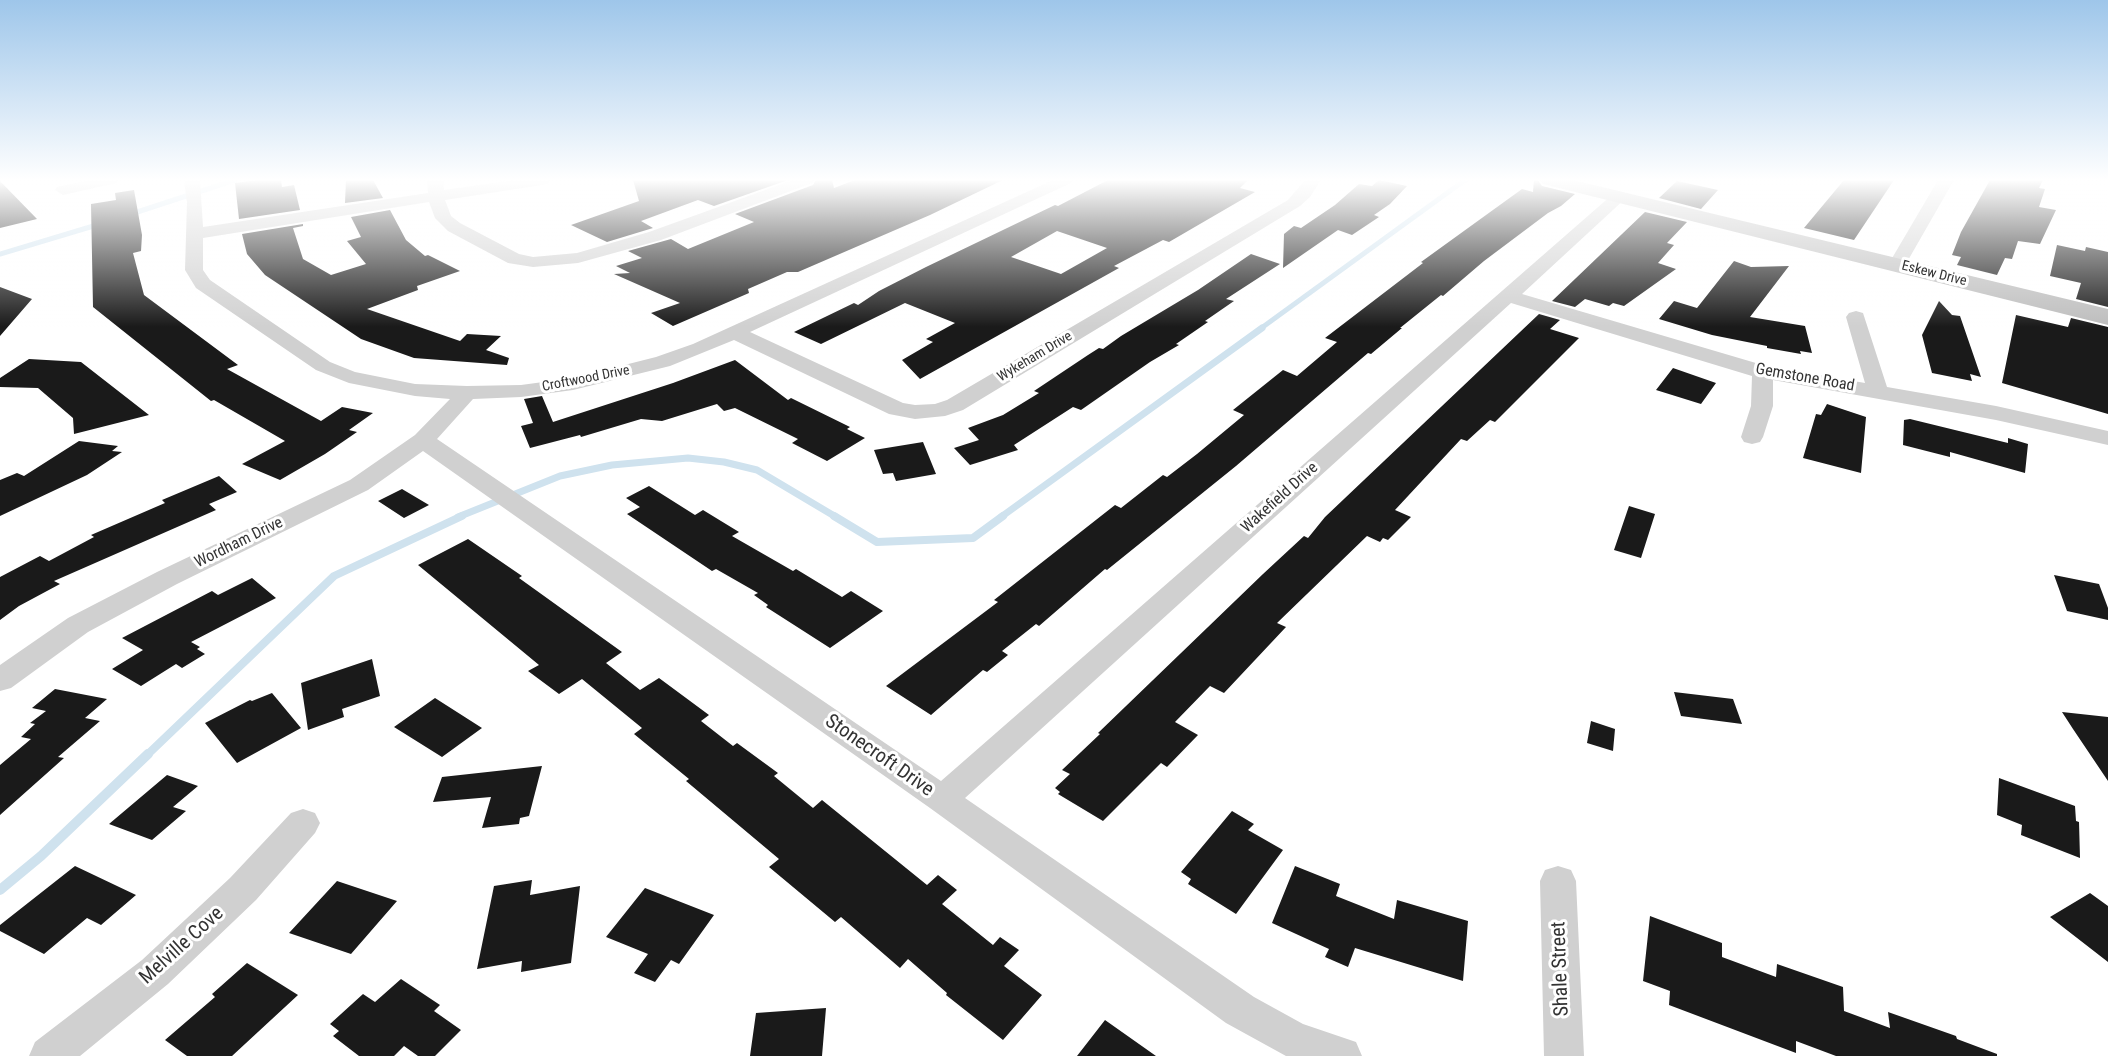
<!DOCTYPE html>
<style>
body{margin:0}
canvas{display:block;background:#fff}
</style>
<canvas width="2108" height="1056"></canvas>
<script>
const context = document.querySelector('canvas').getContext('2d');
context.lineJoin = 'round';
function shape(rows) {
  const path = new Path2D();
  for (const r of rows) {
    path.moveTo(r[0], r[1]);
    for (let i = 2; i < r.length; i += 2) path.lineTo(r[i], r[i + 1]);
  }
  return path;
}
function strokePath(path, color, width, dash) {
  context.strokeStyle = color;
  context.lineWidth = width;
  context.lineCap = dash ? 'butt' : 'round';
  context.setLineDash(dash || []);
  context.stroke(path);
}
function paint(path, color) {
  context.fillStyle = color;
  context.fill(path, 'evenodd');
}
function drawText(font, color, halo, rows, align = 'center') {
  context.font = font + ' "Roboto Condensed",sans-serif';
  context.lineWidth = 6;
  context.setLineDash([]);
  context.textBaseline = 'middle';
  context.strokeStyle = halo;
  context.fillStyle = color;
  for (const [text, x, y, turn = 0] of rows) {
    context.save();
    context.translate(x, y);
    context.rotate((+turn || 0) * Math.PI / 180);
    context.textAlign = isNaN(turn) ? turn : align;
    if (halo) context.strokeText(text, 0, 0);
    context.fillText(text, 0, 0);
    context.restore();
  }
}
const streamFar3 = shape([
 [128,215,235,180],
 [0,254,100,224],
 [1260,329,1465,180]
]);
const streamFar2 = shape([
 [458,517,560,476,612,465,688,458,724,462,757,470,836,517],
 [1001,517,1262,328]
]);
const streamFar1 = shape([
 [834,516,877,542,973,538,1003,516],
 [146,756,334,576,462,516]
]);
const stream = shape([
 [0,890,41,856,148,754]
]);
const building = shape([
 [258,180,281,180,282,187,294,185,300,210,239,219,235,183],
 [346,180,373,180,383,198,345,203],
 [633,180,788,180,714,206,698,200,641,221,653,228,607,242,571,225,639,201],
 [816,180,832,180,834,188,855,180,1003,180,930,215,798,272,787,272,748,289,749,293,673,326,651,313,680,303,614,274,630,273,616,266,642,258,628,251,671,239,688,249,754,222,735,214,813,185],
 [1108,180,1248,180,1240,188,1255,192,1169,242,1163,240,1114,266,1119,268,920,379,902,360,933,342,926,339,955,323,905,303,821,344,794,332,854,303,858,305,879,291,926,267,1055,205,1058,206],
 [1057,231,1107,248,1061,274,1011,257],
 [1379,180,1407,186,1390,204,1374,215,1379,217,1352,235,1338,230,1283,268,1284,234,1294,226,1301,228,1335,205,1359,184,1372,186],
 [1534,180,1538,180,1542,186,1575,194,1561,206,1548,213,1484,261,1443,296,1441,295,1400,328,1402,328,1371,354,1368,353,1236,466,1107,570,1105,569,1039,626,1036,624,1002,651,1008,655,987,672,983,670,931,715,886,686,998,602,994,600,1115,505,1121,508,1163,475,1167,477,1197,454,1244,415,1233,410,1283,370,1297,376,1337,342,1325,338,1423,263,1421,262,1522,189,1533,192],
 [1844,180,1894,180,1854,240,1804,228],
 [1990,180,2043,180,2039,188,2045,189,2039,207,2056,210,2040,244,2018,241,2012,259,2005,258,1997,275,1957,265,1961,257,1952,255,1961,232],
 [0,181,37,219,0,228],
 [1677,181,1718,190,1701,209,1659,198],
 [134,190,142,235,141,251,133,253,144,295,238,365,227,369,321,421,342,407,373,413,349,430,357,432,325,454,280,480,242,464,285,441,214,400,211,401,93,307,91,204,116,200,115,193],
 [390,210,406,240,425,256,428,255,460,271,417,286,418,290,367,309,460,341,467,334,501,336,486,350,509,358,507,365,414,358,361,339,265,275,247,254,242,234,303,224,303,226,293,228,303,259,331,275,366,264,347,241,361,237,351,217],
 [1645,212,1687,222,1667,243,1674,245,1658,263,1676,269,1624,306,1613,303,1609,306,1585,299,1575,307,1552,301],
 [2057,245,2085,251,2086,247,2108,252,2108,307,2076,299,2081,283,2050,276],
 [1251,254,1280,264,1226,299,1234,301,1205,321,1208,322,1176,344,1179,345,1150,362,1081,410,1073,407,1014,445,1018,450,970,465,954,448,979,440,968,428,1003,415,1039,393,1034,391,1088,355,1099,348,1103,349,1121,336,1198,290],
 [1734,261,1751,267,1789,266,1750,317,1805,326,1812,353,1800,351,1801,354,1767,348,1767,346,1712,335,1659,319,1674,301,1697,308],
 [0,287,32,299,0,336],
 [1939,301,1952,315,1960,316,1981,377,1970,374,1972,381,1932,373,1922,335],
 [1539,314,1560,320,1550,329,1579,338,1495,422,1490,420,1467,441,1461,439,1395,510,1411,517,1388,540,1383,538,1380,542,1367,536,1277,623,1286,627,1224,693,1210,686,1175,722,1198,735,1167,767,1161,763,1103,821,1058,794,1060,792,1055,788,1070,774,1062,770,1100,734,1098,733,1263,574,1304,536,1308,538,1325,517],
 [2016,315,2068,327,2071,318,2108,327,2108,414,2002,383],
 [29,359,81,362,149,415,74,434,73,418,38,388,0,387,0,378],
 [735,360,788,400,791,398,850,427,847,429,865,438,827,461,792,443,798,439,735,408,724,411,717,404,662,421,641,419,581,437,580,435,530,448,521,426,533,423,524,399,542,396,553,422,673,383],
 [1673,368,1716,383,1701,404,1656,390],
 [1827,404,1866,417,1861,473,1803,458,1816,414,1821,415],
 [1910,419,2008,443,2008,438,2028,444,2025,473,1950,452,1950,457,1903,445,1904,420],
 [79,441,118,446,112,451,122,452,87,475,0,516,0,480,17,473,24,476],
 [923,442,936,474,896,481,893,473,883,474,874,450],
 [219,476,237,492,209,504,216,510,54,581,60,584,19,606,0,620,0,577,40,556,49,561,94,537,91,535,165,503,162,500],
 [649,486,695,515,703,510,739,532,732,536,793,571,796,569,842,597,851,591,883,611,830,648,766,607,768,605,754,595,758,593,716,569,712,571,627,514,640,507,626,498],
 [402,489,429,505,404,518,378,501],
 [1629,506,1655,514,1641,558,1614,550],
 [468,539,522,576,519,578,622,652,606,663,640,690,659,678,709,715,701,721,733,746,737,743,778,773,774,776,813,808,822,800,927,885,938,875,957,890,942,904,993,945,1000,937,1019,950,1004,966,1042,995,1003,1040,946,995,947,993,908,959,900,968,841,917,835,922,769,867,779,859,686,781,689,779,634,734,642,728,582,679,559,694,528,671,539,665,418,565],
 [2054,575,2099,584,2108,608,2108,620,2067,611],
 [252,578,276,598,191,642,200,647,197,649,205,654,182,668,176,664,141,686,112,669,143,650,122,638,212,591,218,595],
 [372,659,380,696,342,709,344,717,308,730,301,683],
 [55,689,107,699,85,718,100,721,58,757,64,758,0,815,0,765,31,739,21,737,35,724,30,723,46,711,32,708],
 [1674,692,1733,699,1742,724,1681,716],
 [272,693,301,728,237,763,205,723,250,700,252,701],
 [435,698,482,728,442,757,394,727],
 [2062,712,2108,717,2108,781,2073,729],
 [1591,721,1615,729,1613,751,1587,743],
 [542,766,529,816,520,818,519,824,482,828,491,797,433,802,442,777],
 [167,775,198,786,173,807,186,811,152,840,109,824],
 [1999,778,2075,806,2076,821,2079,822,2080,858,2021,835,2022,825,1997,815],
 [1232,811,1254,824,1248,830,1283,850,1236,914,1188,884,1191,879,1181,872],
 [75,866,136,895,101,925,87,918,44,954,0,931,0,925],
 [1295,866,1340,884,1336,896,1394,919,1397,900,1468,921,1463,981,1355,948,1348,967,1325,957,1329,949,1272,923],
 [532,880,530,895,580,886,571,963,521,972,522,961,477,969,494,886],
 [337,881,397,901,351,954,289,933],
 [645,888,714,915,679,964,671,960,655,982,634,973,648,954,606,937],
 [2090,893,2108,906,2108,962,2050,917],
 [1650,916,1722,943,1722,957,1776,977,1777,964,1843,987,1844,1011,1890,1028,1888,1012,1956,1036,1957,1039,1997,1054,1997,1056,1836,1056,1796,1041,1796,1053,1669,1005,1670,991,1643,981],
 [247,963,298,995,232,1056,187,1056,165,1040,215,997,212,994],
 [401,979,440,1005,434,1011,461,1030,435,1056,418,1056,404,1046,394,1056,359,1056,333,1036,339,1031,330,1024,363,994,375,1002],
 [826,1008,822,1056,750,1056,756,1013],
 [1105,1020,1156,1056,1077,1056]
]);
const street = shape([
 [90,180,118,180,116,183,63,195,55,190,57,187,90,180],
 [184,180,200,180,203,227,428,193,427,180,443,180,444,190,514,180,550,180,548,183,542,185,445,200,451,216,460,223,519,254,533,257,577,253,649,232,793,180,814,180,812,183,661,240,578,263,533,267,508,263,448,231,435,218,429,202,203,238,203,270,210,280,330,362,355,372,415,384,467,386,521,385,573,378,656,357,693,344,1053,180,1073,180,1071,183,750,332,903,403,915,405,935,404,947,400,1288,200,1305,180,1321,180,1310,197,1300,206,963,410,945,416,915,419,889,414,734,340,670,366,573,390,521,397,473,399,437,439,941,781,1613,194,1625,194,1627,197,1522,294,1766,366,1865,383,1846,317,1849,313,1856,311,1863,313,1887,387,1996,406,2108,431,2108,445,1996,420,1773,380,1773,406,1763,437,1760,442,1752,444,1744,442,1741,437,1751,406,1752,376,1511,303,965,798,1254,997,1303,1024,1356,1042,1362,1056,1286,1056,1226,1023,930,808,423,451,368,490,177,584,88,632,11,688,0,691,0,665,68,618,157,572,350,480,415,435,450,399,415,396,349,383,316,370,196,288,185,270,187,202,184,180],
 [1938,180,1954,180,1903,269,1891,269,1888,265,1938,180],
 [303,809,315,813,320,823,315,833,256,900,168,984,80,1056,29,1056,35,1042,142,960,230,878,291,813,303,809],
 [1558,866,1571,870,1576,881,1584,1056,1544,1056,1540,881,1545,870,1558,866]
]);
const secondary = shape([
 [1540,180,1573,180,2108,309,2108,325,1543,184,1540,180]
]);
const farStreetnames = [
 ["Eskew Drive",1934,274,14],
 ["Wykeham Drive",1035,357,-31],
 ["Croftwood Drive",586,379,-11]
];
const streetNames = [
 ["Gemstone Road",1805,378,10],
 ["Wakefield Drive",1280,498,-42],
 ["Wordham Drive",239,543,-26]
];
const nearStreetnames = [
 ["Stonecroft Drive",879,756,35],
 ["Melville Cove",182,946,-42],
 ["Shale Street",1561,969,-92]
];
strokePath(streamFar3, '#cfe2ee', 5);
strokePath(streamFar2, '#cfe2ee', 7);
strokePath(streamFar1, '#cfe2ee', 8);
strokePath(stream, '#cfe2ee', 10);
paint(building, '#1a1a1a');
paint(street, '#d0d0d0');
paint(secondary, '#bdbdbd');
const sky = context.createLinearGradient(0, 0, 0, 327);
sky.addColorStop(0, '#9ec6ea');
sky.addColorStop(0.55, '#fff');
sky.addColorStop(1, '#ffffff00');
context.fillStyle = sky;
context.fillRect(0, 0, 2108, 327);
drawText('14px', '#333', '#fff', farStreetnames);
drawText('16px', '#333', '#fff', streetNames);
drawText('20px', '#333', '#fff', nearStreetnames);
</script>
